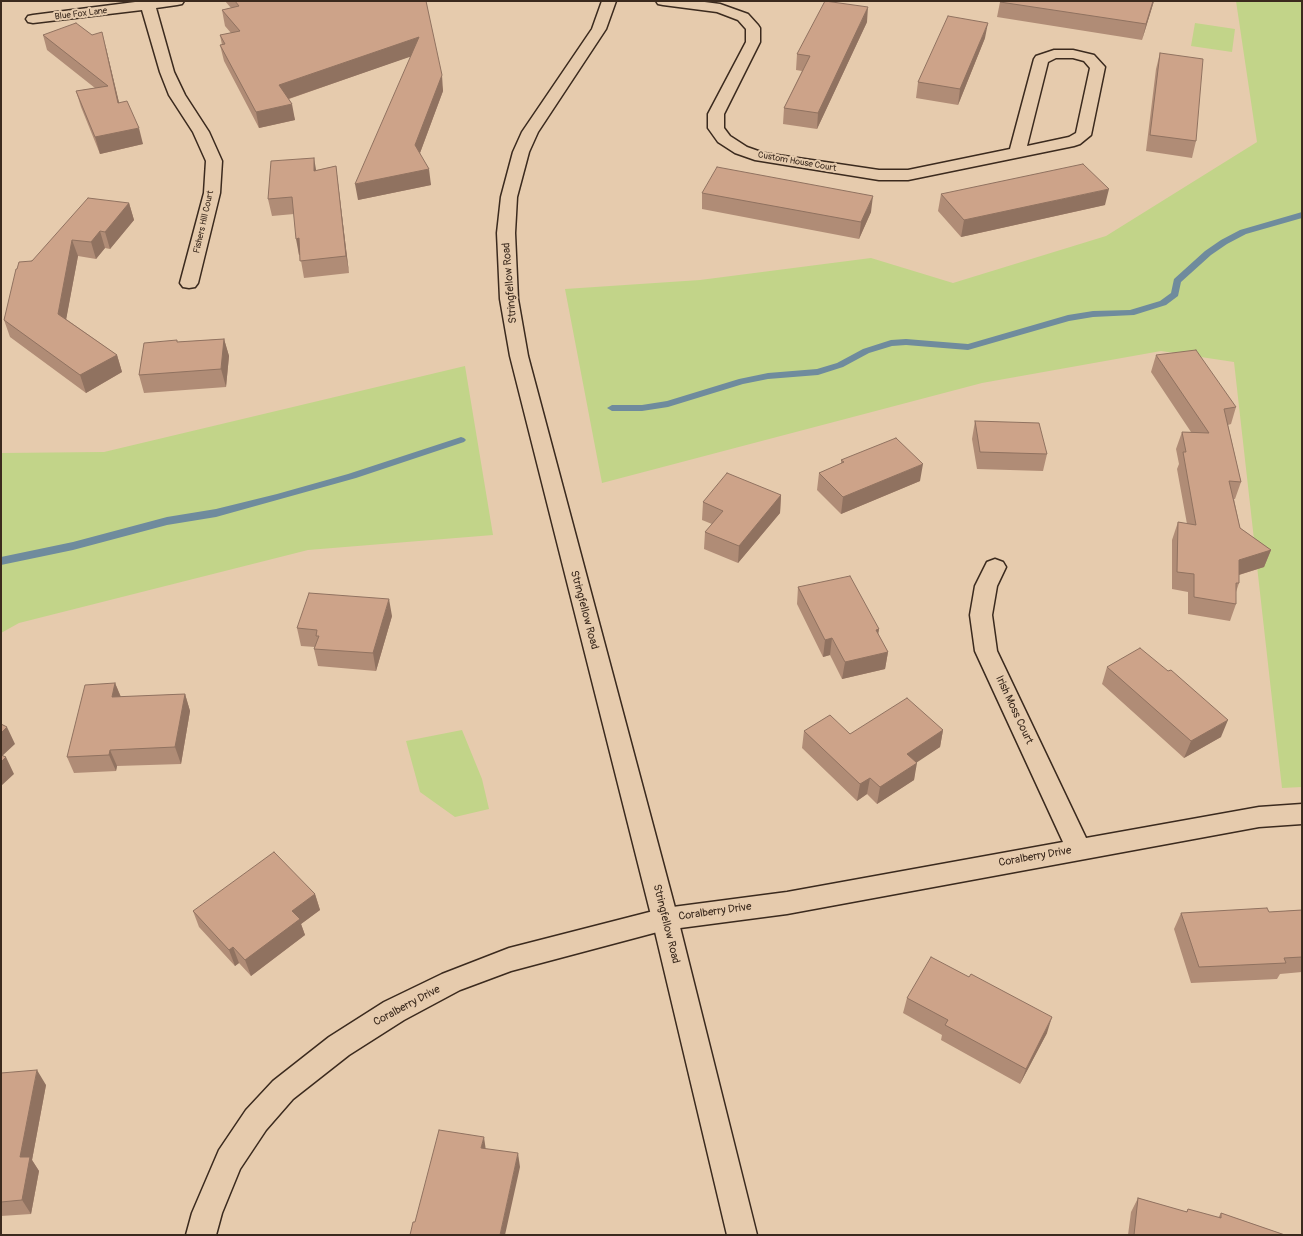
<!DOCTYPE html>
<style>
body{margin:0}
#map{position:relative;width:1303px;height:1236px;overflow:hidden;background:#e6cbad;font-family:Pangolin,sans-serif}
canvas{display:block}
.frame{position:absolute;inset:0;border:2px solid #3b2a1e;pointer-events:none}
</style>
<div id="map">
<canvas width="1303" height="1236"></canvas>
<div class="frame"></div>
</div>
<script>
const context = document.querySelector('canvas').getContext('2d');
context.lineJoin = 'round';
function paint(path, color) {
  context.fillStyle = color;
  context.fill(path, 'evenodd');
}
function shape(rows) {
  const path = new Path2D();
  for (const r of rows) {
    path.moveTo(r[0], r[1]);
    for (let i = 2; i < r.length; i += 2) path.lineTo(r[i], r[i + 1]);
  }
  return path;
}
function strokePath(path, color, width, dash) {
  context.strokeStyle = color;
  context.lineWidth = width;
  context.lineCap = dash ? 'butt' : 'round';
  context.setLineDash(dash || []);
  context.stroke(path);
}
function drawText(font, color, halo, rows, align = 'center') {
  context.font = font + ' Pangolin,sans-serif';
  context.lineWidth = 4;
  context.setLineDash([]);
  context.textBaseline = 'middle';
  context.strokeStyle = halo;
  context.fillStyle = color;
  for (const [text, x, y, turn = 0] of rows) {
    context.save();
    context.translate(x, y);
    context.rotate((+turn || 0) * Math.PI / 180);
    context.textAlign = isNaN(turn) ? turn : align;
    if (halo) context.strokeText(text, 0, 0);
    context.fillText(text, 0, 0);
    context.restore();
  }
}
const green = shape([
 [1236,1,1302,1,1302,787,1282,788,1234,362,1161,351,982,383,602,483,565,289,700,280,871,258,953,283,1106,236,1257,142],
 [1195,23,1235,29,1232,52,1191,46],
 [465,366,493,535,308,550,19,623,1,633,1,453,104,452],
 [462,730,482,779,489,809,455,817,420,792,406,741]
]);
const stream = shape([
 [1302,212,1302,218,1246,234,1227,244,1211,255,1181,282,1178,296,1166,305,1134,315,1093,317,1069,321,968,350,906,345,892,346,869,353,843,367,818,375,768,379,743,384,668,407,642,411,612,411,607,408,612,405,642,405,667,401,739,379,768,373,817,369,837,363,863,349,891,340,906,339,968,344,1068,315,1093,311,1130,310,1160,301,1171,293,1174,279,1205,251,1221,240,1240,230,1302,212],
 [461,437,464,438,466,440,464,442,356,478,277,500,216,517,167,525,73,550,1,565,1,557,73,542,167,517,216,509,277,494,348,474,461,437]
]);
const minor = shape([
 [143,1,184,1,182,4,177,5,156,8,174,72,185,95,209,132,222,161,220,193,198,283,195,287,189,288,183,287,180,283,204,193,206,161,193,132,169,95,160,72,142,10,33,23,28,22,26,19,28,16,33,15,143,1],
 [656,1,697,1,720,4,748,14,758,25,760,28,760,42,724,114,724,128,730,136,747,147,764,153,879,170,908,170,1010,149,1034,59,1036,56,1054,50,1073,50,1094,55,1105,67,1091,135,1080,144,1074,146,908,180,879,180,755,160,735,153,718,142,708,128,708,114,746,42,746,29,738,20,717,12,663,5,658,4,656,1],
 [1056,58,1073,58,1084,61,1090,68,1076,133,1069,137,1027,146,1048,62,1056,58],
 [995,559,1003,562,1006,567,997,586,992,615,997,651,1086,838,1259,807,1302,804,1302,824,1259,827,787,914,665,930,511,971,460,990,404,1020,349,1055,293,1099,266,1130,240,1169,222,1213,216,1235,186,1235,192,1213,219,1150,246,1110,273,1081,329,1037,384,1002,442,974,509,948,665,908,787,892,1063,842,975,651,970,615,975,586,987,562,995,559]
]);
const major = shape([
 [602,1,616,1,606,29,538,132,529,152,517,197,515,233,518,299,528,356,678,919,757,1235,727,1235,652,919,510,356,500,299,497,233,501,197,513,152,522,132,592,29,602,1]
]);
const wall = shape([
 [225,1,426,1,443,91,420,153,431,185,358,200,411,56,289,99,295,120,259,128,224,61,220,45,222,45,220,35,231,33,225,26,222,10,231,8],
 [1154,1,1142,40,997,17,1000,2],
 [867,22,817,129,783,124,784,108,802,71,796,70,797,54],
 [43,35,106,48,119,103,143,144,100,154,81,107,76,91,95,88,47,50],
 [985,38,958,105,916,98,918,82],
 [1160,53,1196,141,1192,158,1146,151,1156,69],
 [336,166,338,183,349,273,304,278,300,255,299,255,294,214,272,216,268,199,317,170],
 [702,193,871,212,859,239,702,209],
 [941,194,1105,205,961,237,938,211],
 [129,203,134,220,110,249,105,248,96,259,78,256,66,319,117,355,122,372,86,393,10,337,4,320,17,269],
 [224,339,229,356,226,387,144,393,139,375,178,342],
 [1156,355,1236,407,1231,424,1228,425,1241,482,1235,499,1234,499,1240,528,1271,550,1264,567,1239,575,1239,583,1236,592,1236,604,1230,621,1188,614,1188,592,1172,589,1172,540,1178,522,1187,524,1177,469,1179,464,1176,449,1182,432,1191,432,1151,372],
 [975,421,1047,454,1043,471,977,469,972,439],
 [841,460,920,481,841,514,817,490,819,473,841,464],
 [781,495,780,513,738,563,704,549,705,532,712,524,702,520,703,502],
 [798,587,879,629,878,634,888,652,885,669,842,679,830,655,823,657,797,604],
 [392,616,376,671,318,666,314,649,315,647,301,646,297,628],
 [1107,667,1221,737,1184,758,1102,684],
 [115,683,121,697,185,694,190,711,181,764,117,766,116,771,74,773,67,757],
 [943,730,940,747,916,762,914,780,877,804,867,794,857,801,802,748,804,731,850,734],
 [315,894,320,910,301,924,305,935,251,976,239,963,235,966,199,927,193,911],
 [1302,910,1302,972,1280,974,1277,979,1191,983,1174,929,1181,913,1269,912],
 [907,998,1047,1033,1020,1084,941,1040,942,1035,903,1013],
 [1,1073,46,1085,32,1160,39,1171,31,1214,1,1216],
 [1138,1198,1186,1212,1188,1209,1218,1218,1221,1213,1285,1235,1128,1235,1131,1212]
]);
const shadedWall = shape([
 [1153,1,1154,1,1142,40,1146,24],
 [868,7,867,22,817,129,818,113],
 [988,23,985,38,958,105,960,89],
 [102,32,106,48,123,119,118,103],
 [419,37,421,53,282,101,279,85],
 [442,75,443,91,417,161,415,145],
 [292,104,295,120,259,128,256,112],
 [139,128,143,144,100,154,95,137],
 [314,158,317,175,314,171],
 [336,166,338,183,349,273,346,256],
 [429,169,431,185,358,200,355,184],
 [1109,189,1105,205,961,237,964,220],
 [873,196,871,212,859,239,861,222],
 [129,203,134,220,110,249,105,232],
 [100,231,105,248,96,259,91,242],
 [299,238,302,255,299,255,296,239],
 [72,240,78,256,64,331,58,314],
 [224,339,229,356,226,387,221,369],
 [117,355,122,372,86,393,80,375],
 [923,464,920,481,841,514,843,497],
 [781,495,780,513,738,563,739,546],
 [1271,550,1264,567,1232,577,1239,560],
 [389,599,392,616,376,671,373,653],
 [879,629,876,646,876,630],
 [832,638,830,655,823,657,825,640],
 [888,652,885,669,842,679,845,662],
 [115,683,122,700,112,697],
 [185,694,190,711,181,764,175,747],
 [1228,720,1221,737,1184,758,1191,741],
 [7,727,15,744,1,757,1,733],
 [943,730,940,747,904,771,907,754],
 [110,750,117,766,116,771,109,755],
 [6,757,14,774,1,786,1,762],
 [917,763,914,780,877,804,880,787],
 [870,778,867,794,857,801,860,784],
 [315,894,320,910,301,924,305,935,251,976,245,960,292,911],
 [233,947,239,963,235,966,229,950],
 [1052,1017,1047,1033,1020,1084,1026,1069],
 [37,1070,46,1085,32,1160,39,1171,31,1214,22,1200,20,1157],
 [484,1137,486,1151,481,1148],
 [518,1153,520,1167,505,1235,500,1235]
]);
const building = shape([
 [235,1,426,1,442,75,415,145,429,169,355,184,419,37,279,85,292,104,256,112,220,45,225,44,220,35,240,31,222,10,239,6,235,1],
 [825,1,868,7,818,113,784,108,810,56,797,54,825,1],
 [1000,1,1153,1,1146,24,1000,2,1000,1],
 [948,16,988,23,960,89,918,82,948,16],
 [76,23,92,35,102,32,118,103,127,101,139,128,95,137,76,91,108,86,43,35,76,23],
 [1160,53,1203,59,1196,141,1150,135,1160,53],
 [314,158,314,171,336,166,346,256,300,261,299,238,296,239,292,197,268,199,271,161,314,158],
 [1083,164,1109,189,964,220,941,194,1083,164],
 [717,167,873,196,861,222,702,193,717,167],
 [88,198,129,203,105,232,100,231,91,242,72,240,58,314,117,355,80,375,4,320,16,269,17,269,19,262,32,261,88,198],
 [224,339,221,369,139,375,144,343,177,340,177,342,224,339],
 [1196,350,1236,407,1224,409,1241,482,1229,481,1240,528,1271,550,1239,560,1239,583,1236,583,1236,604,1194,597,1194,574,1177,572,1178,522,1196,525,1183,452,1186,452,1182,432,1209,433,1156,355,1196,350],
 [975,421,1039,423,1047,454,980,452,975,421],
 [896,438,923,464,843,497,819,473,844,462,841,460,896,438],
 [727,473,781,495,739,546,705,532,723,511,703,502,727,473],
 [850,576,879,629,876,630,888,652,845,662,832,638,825,640,798,587,850,576],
 [309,593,389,599,373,653,314,649,319,636,316,636,317,630,297,628,309,593],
 [1140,648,1168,671,1171,670,1228,720,1191,741,1107,667,1140,648],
 [115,683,112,697,185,694,175,747,110,750,109,755,67,757,85,685,115,683],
 [907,698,943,730,907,754,917,763,880,787,870,778,860,784,804,731,830,715,850,734,907,698],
 [1,724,7,727,1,733,1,724],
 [1,755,6,757,1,762,1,755],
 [274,852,315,894,292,911,300,919,245,960,233,947,229,950,193,911,274,852],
 [1267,908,1269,912,1302,910,1302,957,1284,958,1286,963,1199,967,1181,913,1267,908],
 [931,957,969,977,971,974,1052,1017,1026,1069,945,1025,948,1020,907,998,931,957],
 [37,1070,20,1157,30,1157,22,1200,1,1202,1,1073,37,1070],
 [439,1130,484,1137,481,1148,518,1153,500,1235,410,1235,413,1222,415,1222,439,1130],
 [1138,1198,1187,1212,1188,1209,1221,1218,1221,1213,1285,1235,1134,1235,1138,1198]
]);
const farStreetnames = [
 ["Blue Fox Lane",81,14,-7],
 ["Custom House Court",797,162,10],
 ["Fishers Hill Court",204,222,-77]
];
const streetNames = [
 ["Stringfellow Road",510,283,-95],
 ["Stringfellow Road",584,610,75],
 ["Irish Moss Court",1014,710,65],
 ["Coralberry Drive",1035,857,-10],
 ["Coralberry Drive",715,912,-8],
 ["Stringfellow Road",666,924,76],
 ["Coralberry Drive",407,1006,-28]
];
paint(green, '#c2d489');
paint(stream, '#6f8b9d');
strokePath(minor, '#3b2a1e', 3);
strokePath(major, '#3b2a1e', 3);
paint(minor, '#e6cbad');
paint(major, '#e6cbad');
paint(wall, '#b08c76');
paint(shadedWall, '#907260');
paint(building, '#cda389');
strokePath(building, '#907260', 1);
drawText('9px', '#3b2a1e', '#e6cbad', farStreetnames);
drawText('11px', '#3b2a1e', '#e6cbad', streetNames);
</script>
